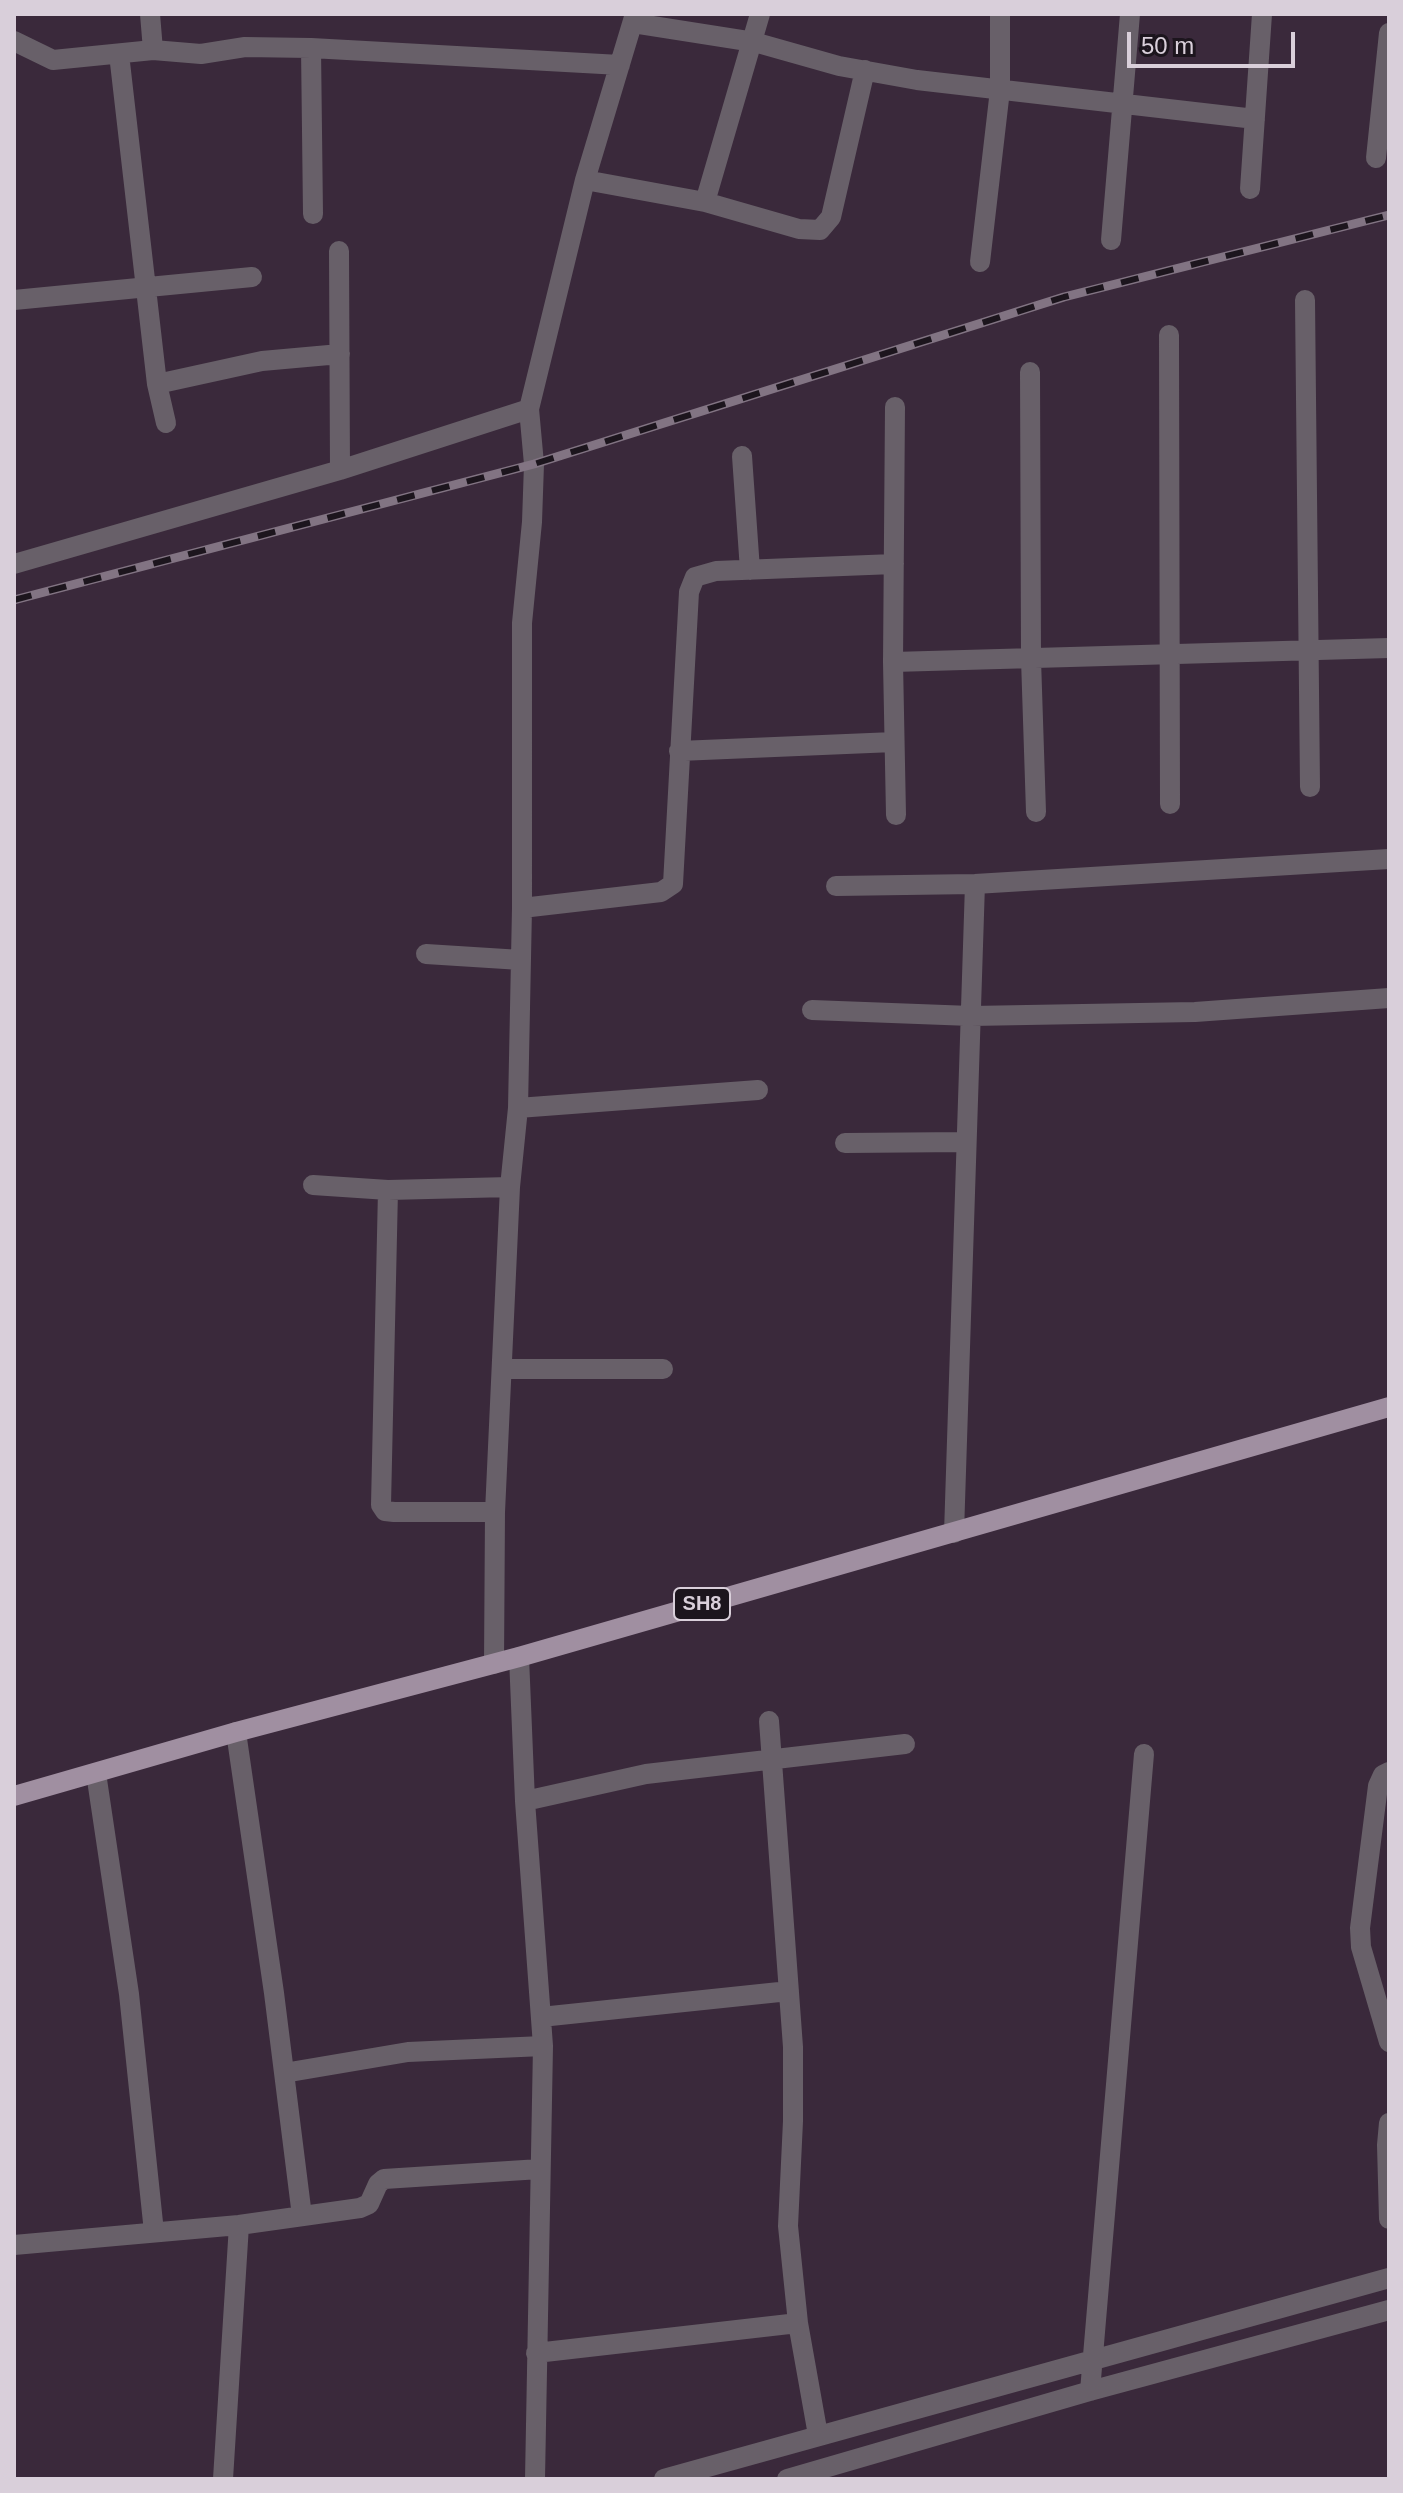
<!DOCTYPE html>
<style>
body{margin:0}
#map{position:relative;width:1403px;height:2493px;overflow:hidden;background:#3a293b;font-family:Arial,sans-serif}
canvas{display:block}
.frame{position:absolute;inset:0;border:16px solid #d9cfda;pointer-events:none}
.scale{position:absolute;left:1127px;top:32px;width:168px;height:36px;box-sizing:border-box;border:4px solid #d9cfda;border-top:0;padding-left:10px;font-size:24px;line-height:28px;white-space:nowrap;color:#d9cfda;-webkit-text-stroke:6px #1c151d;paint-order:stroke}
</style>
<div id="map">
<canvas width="1403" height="2493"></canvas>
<div class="frame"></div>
<div class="scale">50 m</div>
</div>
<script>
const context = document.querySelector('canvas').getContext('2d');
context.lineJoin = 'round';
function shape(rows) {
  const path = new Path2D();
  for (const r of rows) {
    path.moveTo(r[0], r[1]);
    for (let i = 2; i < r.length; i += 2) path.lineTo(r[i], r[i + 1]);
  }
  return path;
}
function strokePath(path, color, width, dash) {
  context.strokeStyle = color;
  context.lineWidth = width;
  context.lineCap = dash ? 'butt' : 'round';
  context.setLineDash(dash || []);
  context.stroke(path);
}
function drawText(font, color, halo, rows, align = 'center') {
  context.font = font + ' Arial,sans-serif';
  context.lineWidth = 8;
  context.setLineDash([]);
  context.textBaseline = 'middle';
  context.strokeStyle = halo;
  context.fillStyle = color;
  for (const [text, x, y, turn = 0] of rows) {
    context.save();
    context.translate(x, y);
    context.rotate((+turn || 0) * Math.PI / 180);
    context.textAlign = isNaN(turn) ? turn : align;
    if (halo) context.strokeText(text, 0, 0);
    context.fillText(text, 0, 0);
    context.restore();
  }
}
const minor = shape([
 [150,14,153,50],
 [633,23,754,42,839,66,917,80,1255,119],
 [14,41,53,60,153,50,201,54,245,47,311,48,620,65],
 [311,48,313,214],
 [119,54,157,384,166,423],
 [1376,158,1389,33],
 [585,180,705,202,799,229,820,230,831,217,865,70],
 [1250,189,1262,14],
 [705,202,760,14],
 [1111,240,1130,14],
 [339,251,340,470],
 [980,262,1000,90,1000,14],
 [14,300,252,277],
 [1305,300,1310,787],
 [1169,335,1170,804],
 [1030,372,1031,659,1036,812],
 [157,384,262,361,340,354],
 [895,407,893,662,896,815],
 [742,456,750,570],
 [14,564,340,470,529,409],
 [893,662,1389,648],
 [679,751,894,742],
 [836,886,975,884,1389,859],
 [522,908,661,892,673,884,689,592,695,577,716,571,894,564],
 [426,954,521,960],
 [812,1010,971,1016,1195,1012,1389,998],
 [518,1108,758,1090],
 [845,1143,966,1142],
 [313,1185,388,1190,510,1187],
 [388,1190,381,1505,385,1511,394,1512,495,1512],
 [502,1369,663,1369],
 [954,1533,975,884],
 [519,1657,525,1801,543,2046,535,2479],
 [494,1664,495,1512,510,1187,518,1108,522,908,522,623,532,522,534,464,529,409,585,180,635,14],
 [769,1721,793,2047,793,2121,788,2226,798,2323,818,2435],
 [236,1732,274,1993,302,2216],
 [1389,1772,1383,1775,1378,1786,1360,1928,1361,1947,1389,2042],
 [96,1773,129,1994,154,2232],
 [525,1801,646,1774,905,1744],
 [541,2017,789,1991],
 [284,2073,408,2052,543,2046],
 [1389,2123,1387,2145,1389,2219],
 [14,2245,239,2225,360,2208,369,2204,378,2184,384,2179,540,2169],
 [536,2353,798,2323],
 [1090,2391,1144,1754],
 [223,2479,239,2225],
 [664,2479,1389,2278],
 [787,2479,1090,2391,1389,2310]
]);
const major = shape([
 [14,1796,236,1732,519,1657,1389,1407]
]);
const rail = shape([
 [14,600,534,464,1064,297,1389,215]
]);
const shields = [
 [702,1604,56]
];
const shieldNames = [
 ["SH8",702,1604]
];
strokePath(minor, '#686069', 20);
strokePath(major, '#a08fa1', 20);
strokePath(rail, '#827483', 9);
strokePath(rail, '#1c151d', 6, [18]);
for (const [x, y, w] of shields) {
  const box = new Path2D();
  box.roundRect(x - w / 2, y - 16, w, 32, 6);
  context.fillStyle = '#1c151d';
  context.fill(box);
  strokePath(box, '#d9cfda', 2);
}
drawText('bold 20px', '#d9cfda', null, shieldNames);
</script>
